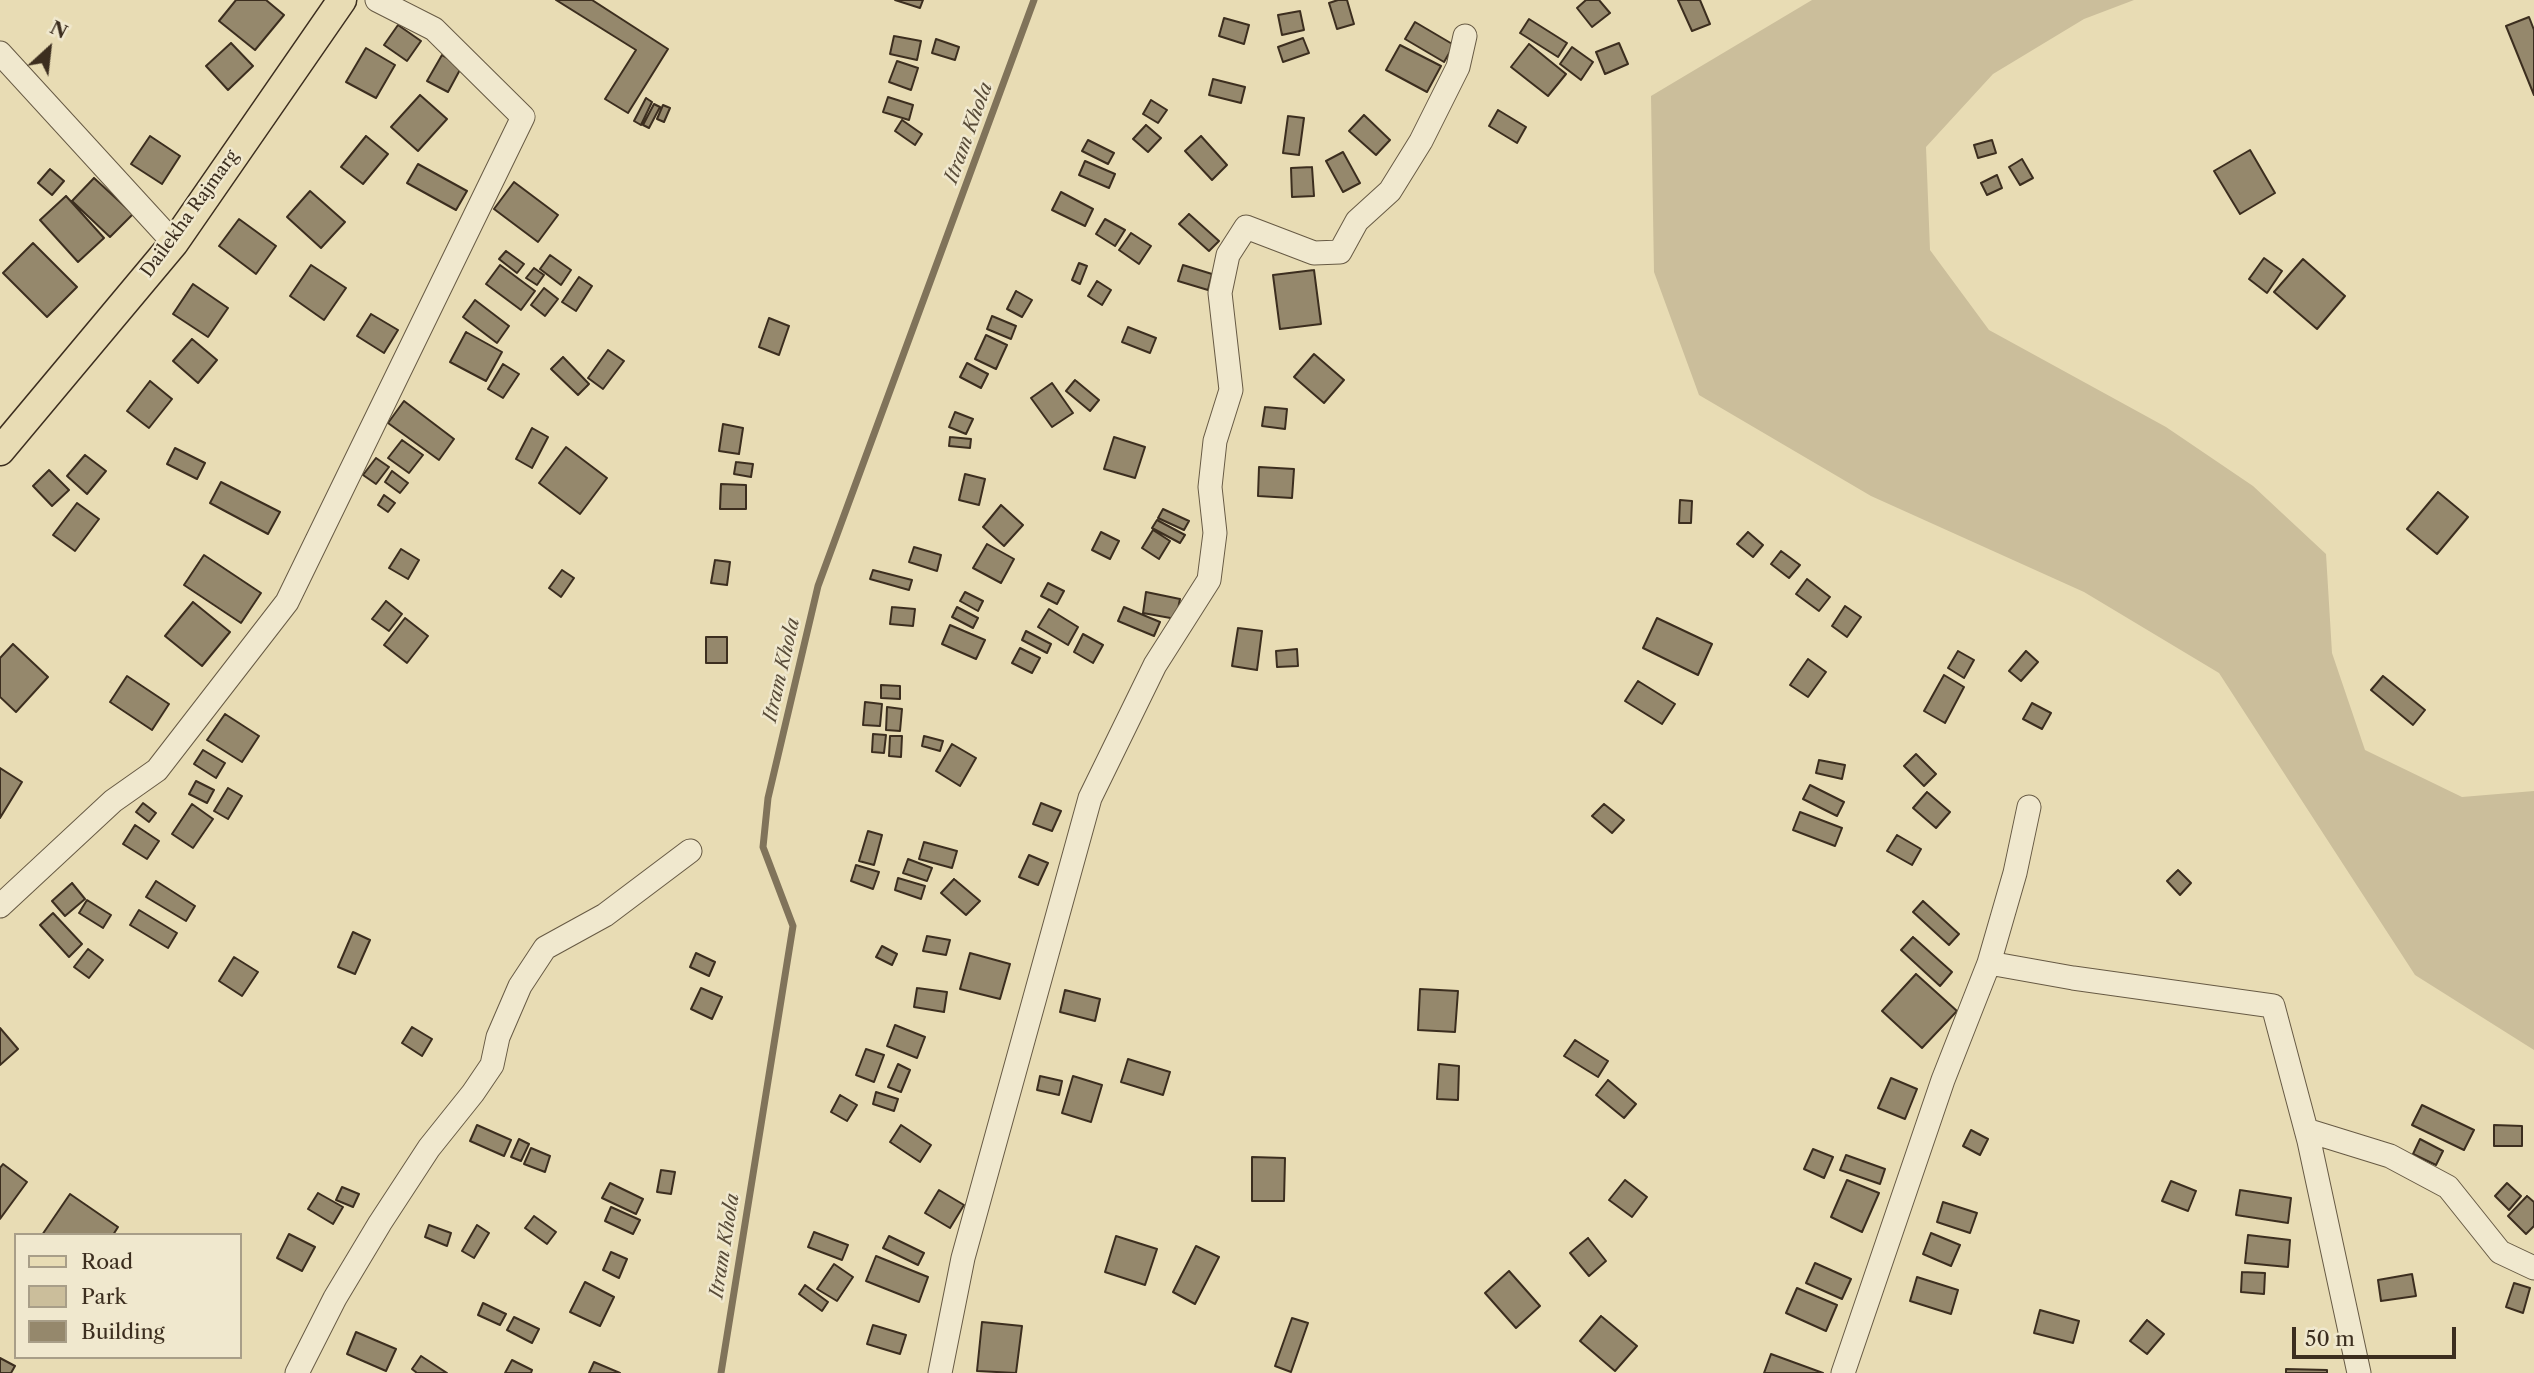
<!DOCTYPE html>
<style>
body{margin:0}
#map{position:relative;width:2534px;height:1373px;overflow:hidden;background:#e8dcb4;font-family:"Libre Caslon Text",serif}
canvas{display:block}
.legend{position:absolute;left:14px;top:1233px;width:228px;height:126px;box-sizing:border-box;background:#f0e8ce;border:2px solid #a89e88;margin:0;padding:9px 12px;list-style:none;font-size:21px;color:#3c2e1f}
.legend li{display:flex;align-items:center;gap:14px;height:35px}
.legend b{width:35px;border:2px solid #a89e88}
.north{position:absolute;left:14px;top:14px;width:70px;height:70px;-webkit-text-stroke:5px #f0e8ce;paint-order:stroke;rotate:27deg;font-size:19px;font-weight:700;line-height:28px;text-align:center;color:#3c2e1f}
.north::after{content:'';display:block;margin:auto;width:24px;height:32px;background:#3c2e1f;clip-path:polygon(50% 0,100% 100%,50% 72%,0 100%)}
.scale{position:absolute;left:2292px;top:1327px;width:164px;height:32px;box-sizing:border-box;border:4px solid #3c2e1f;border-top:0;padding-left:9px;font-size:21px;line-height:24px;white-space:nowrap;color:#3c2e1f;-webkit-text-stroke:5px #f0e8ce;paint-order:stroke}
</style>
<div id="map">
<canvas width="2534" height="1373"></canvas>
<ul class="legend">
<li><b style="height:9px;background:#e8dcb4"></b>Road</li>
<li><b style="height:19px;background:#cbbe9b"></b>Park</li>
<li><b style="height:19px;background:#95886c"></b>Building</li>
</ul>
<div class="north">N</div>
<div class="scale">50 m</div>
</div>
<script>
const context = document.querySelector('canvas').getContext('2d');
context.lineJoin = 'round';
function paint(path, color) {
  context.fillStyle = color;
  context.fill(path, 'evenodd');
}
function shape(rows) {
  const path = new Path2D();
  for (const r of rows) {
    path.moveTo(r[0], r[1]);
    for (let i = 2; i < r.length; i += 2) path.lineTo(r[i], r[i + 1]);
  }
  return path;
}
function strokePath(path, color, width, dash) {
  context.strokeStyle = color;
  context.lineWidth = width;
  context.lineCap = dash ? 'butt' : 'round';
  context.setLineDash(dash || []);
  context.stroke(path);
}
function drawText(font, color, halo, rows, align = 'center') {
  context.font = font + ' "Libre Caslon Text",serif';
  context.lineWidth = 5;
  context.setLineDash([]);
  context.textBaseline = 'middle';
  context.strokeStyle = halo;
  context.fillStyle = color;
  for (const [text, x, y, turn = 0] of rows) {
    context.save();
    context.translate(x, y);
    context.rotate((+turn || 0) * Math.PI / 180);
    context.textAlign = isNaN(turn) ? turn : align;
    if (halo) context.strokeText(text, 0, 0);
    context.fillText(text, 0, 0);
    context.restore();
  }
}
const green = shape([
 [1812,0,2134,0,2084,19,1993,74,1926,147,1930,250,1989,330,2166,427,2253,486,2326,554,2332,653,2365,750,2462,797,2534,791,2534,1050,2415,975,2219,673,2084,592,1871,496,1699,395,1654,272,1651,96]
]);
const stream = shape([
 [721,1373,793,926,763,847,768,798,818,586,1034,0]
]);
const building = shape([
 [236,0,266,0,284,15,255,50,219,21,236,0],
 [556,0,592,0,668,49,628,113,605,99,636,50,556,0],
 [895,0,923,0,920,8,895,0],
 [1338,0,1347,0,1354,24,1337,29,1329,3,1338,0],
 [1586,0,1599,0,1610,13,1592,27,1577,8,1586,0],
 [1678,0,1700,0,1710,24,1692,31,1678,0],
 [1300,11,1304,30,1282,35,1278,15,1300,11],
 [2529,17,2534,30,2534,95,2506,26,2529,17],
 [1224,18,1249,25,1244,44,1219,36,1224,18],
 [1529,19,1567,43,1558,57,1520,33,1529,19],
 [1415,22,1454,45,1444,62,1405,39,1415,22],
 [398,25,421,41,407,61,384,45,398,25],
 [894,36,921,41,917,60,890,54,894,36],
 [1303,38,1309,53,1283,62,1278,47,1303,38],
 [936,39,959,47,955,60,932,53,936,39],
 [231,43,253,66,228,90,206,66,231,43],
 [1619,43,1628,64,1605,74,1596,52,1619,43],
 [1529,44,1566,74,1548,96,1511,67,1529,44],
 [1400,45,1441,66,1427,92,1386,70,1400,45],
 [1572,47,1593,62,1581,80,1560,64,1572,47],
 [366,48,395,65,376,98,346,82,366,48],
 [442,55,462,66,448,92,427,81,442,55],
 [897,61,918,68,911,90,889,82,897,61],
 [1213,79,1245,87,1241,103,1209,95,1213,79],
 [420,95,447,119,418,151,391,127,420,95],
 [888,97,913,105,909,120,883,112,888,97],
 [646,98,652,102,641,125,634,121,646,98],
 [1151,100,1167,110,1158,123,1143,114,1151,100],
 [654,104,660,107,649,128,643,125,654,104],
 [663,105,670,108,664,122,657,119,663,105],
 [1498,110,1526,127,1517,143,1489,126,1498,110],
 [1364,115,1390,140,1376,155,1349,131,1364,115],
 [1288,116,1304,118,1299,155,1283,153,1288,116],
 [902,120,922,134,915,145,895,131,902,120],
 [1146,125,1161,138,1148,152,1133,139,1146,125],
 [150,136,180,156,162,184,131,164,150,136],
 [366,136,388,154,363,184,341,167,366,136],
 [1201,136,1227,165,1212,180,1185,151,1201,136],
 [1088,140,1114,153,1108,164,1082,151,1088,140],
 [1992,140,1996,153,1978,158,1974,145,1992,140],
 [2250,150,2275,193,2240,214,2214,171,2250,150],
 [1343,152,1360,183,1343,192,1326,161,1343,152],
 [2022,159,2033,178,2020,185,2009,167,2022,159],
 [1085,161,1115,174,1109,188,1079,175,1085,161],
 [418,164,467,191,456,210,407,183,418,164],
 [1312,167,1314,196,1292,197,1291,168,1312,167],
 [50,169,64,181,52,195,38,183,50,169],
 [1997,175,2002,188,1987,195,1981,183,1997,175],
 [94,178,133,214,110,237,72,201,94,178],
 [514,182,558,215,538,242,494,209,514,182],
 [310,191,345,222,321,248,287,217,310,191],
 [1061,192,1093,209,1085,226,1052,210,1061,192],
 [66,196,104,238,78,262,40,220,66,196],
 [1189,214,1219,241,1209,251,1179,224,1189,214],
 [239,219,276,246,256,274,219,246,239,219],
 [1105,219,1125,230,1115,246,1096,234,1105,219],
 [1131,233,1151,246,1139,264,1119,250,1131,233],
 [33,243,77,287,47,317,3,273,33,243],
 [506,251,524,264,517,273,499,259,506,251],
 [550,255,571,270,561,285,540,269,550,255],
 [2264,258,2282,271,2267,293,2249,279,2264,258],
 [2303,259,2345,296,2317,329,2274,292,2303,259],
 [1079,263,1087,266,1080,284,1072,280,1079,263],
 [311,265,346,288,324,320,290,296,311,265],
 [500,265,535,291,521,310,486,284,500,265],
 [1183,265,1212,274,1208,290,1178,281,1183,265],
 [534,268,544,275,537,285,526,278,534,268],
 [1314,270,1321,324,1280,329,1273,275,1314,270],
 [579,277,592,286,576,311,562,302,579,277],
 [1097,281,1111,290,1102,305,1088,296,1097,281],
 [193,284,228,308,208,337,173,314,193,284],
 [544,288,558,299,545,316,531,305,544,288],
 [1016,291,1032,300,1022,317,1007,309,1016,291],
 [475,300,509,326,497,343,463,317,475,300],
 [371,314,398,330,384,353,357,336,371,314],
 [992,316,1016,326,1011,339,987,329,992,316],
 [769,318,789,326,779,355,759,347,769,318],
 [1128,327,1156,338,1150,353,1122,342,1128,327],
 [466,332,502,352,486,381,450,362,466,332],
 [986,335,1007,345,996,369,975,359,986,335],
 [192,339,217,360,198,383,173,361,192,339],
 [608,350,624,361,603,389,588,378,608,350],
 [1314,354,1344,380,1324,403,1294,377,1314,354],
 [563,357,589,384,578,395,551,369,563,357],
 [967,363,988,374,981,388,960,377,967,363],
 [503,364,519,374,503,398,488,389,503,364],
 [1075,380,1099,400,1090,411,1066,391,1075,380],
 [150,381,172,399,149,428,127,411,150,381],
 [1052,383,1073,413,1052,427,1031,398,1052,383],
 [404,401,454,439,439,460,388,423,404,401],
 [1265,407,1287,409,1285,429,1262,426,1265,407],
 [955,412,973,419,966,434,949,427,955,412],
 [723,424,743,428,739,454,719,451,723,424],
 [532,428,548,437,532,468,516,459,532,428],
 [950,437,971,439,970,448,949,446,950,437],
 [1114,437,1145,447,1135,478,1104,469,1114,437],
 [402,440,423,455,409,473,388,458,402,440],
 [566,447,607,478,580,514,539,483,566,447],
 [175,448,205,463,197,479,167,464,175,448],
 [85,455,106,471,87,494,67,476,85,455],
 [376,458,389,467,376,484,363,475,376,458],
 [736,462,753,464,751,477,734,474,736,462],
 [1259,467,1294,469,1292,498,1258,496,1259,467],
 [49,470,69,490,52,506,33,486,49,470],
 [392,471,408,483,400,493,385,482,392,471],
 [965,474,985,479,979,505,959,500,965,474],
 [221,482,280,512,268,534,210,503,221,482],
 [721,484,746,485,746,509,720,509,721,484],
 [2438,492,2468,517,2437,554,2407,529,2438,492],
 [384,495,395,503,388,512,378,505,384,495],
 [1680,500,1692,501,1691,523,1679,523,1680,500],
 [77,503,99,519,75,551,53,535,77,503],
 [1001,505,1023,525,1004,546,983,527,1001,505],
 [1163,509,1189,521,1184,530,1158,518,1163,509],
 [1157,520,1185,535,1180,543,1152,528,1157,520],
 [1153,530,1170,541,1159,559,1142,548,1153,530],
 [1101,532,1119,541,1110,559,1092,550,1101,532],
 [1748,532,1763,545,1753,557,1737,544,1748,532],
 [987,544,1014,559,1001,583,973,568,987,544],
 [914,547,941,555,937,571,909,562,914,547],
 [401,549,419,560,408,579,389,568,401,549],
 [1781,551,1800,565,1789,578,1771,564,1781,551],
 [204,555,261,593,241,623,184,585,204,555],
 [715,560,730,562,727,585,711,583,715,560],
 [562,570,574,578,561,597,549,588,562,570],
 [873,570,912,580,909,590,870,579,873,570],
 [1807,579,1830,597,1819,611,1796,594,1807,579],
 [1048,583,1064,591,1057,604,1041,596,1048,583],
 [965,592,983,601,978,611,960,601,965,592],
 [1146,592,1180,599,1176,619,1143,613,1146,592],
 [386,601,402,614,389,631,372,619,386,601],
 [193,602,230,632,202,666,165,636,193,602],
 [1845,606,1861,617,1847,637,1832,626,1845,606],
 [892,607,915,609,913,626,890,624,892,607],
 [957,607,978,618,973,628,952,617,957,607],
 [1124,607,1160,622,1154,636,1118,621,1124,607],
 [1049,609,1078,627,1068,645,1038,627,1049,609],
 [405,618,428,636,407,663,384,645,405,618],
 [1657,618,1712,644,1698,675,1643,648,1657,618],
 [950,625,985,640,976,659,942,644,950,625],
 [1238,628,1262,631,1257,670,1232,666,1238,628],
 [1026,631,1051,644,1047,653,1022,640,1026,631],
 [1083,634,1103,645,1093,663,1074,652,1083,634],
 [706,637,727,637,727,663,706,663,706,637],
 [13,644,48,677,16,712,0,697,0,658,13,644],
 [1020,648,1040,658,1032,673,1012,663,1020,648],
 [1297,649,1298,666,1277,667,1276,651,1297,649],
 [1958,651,1974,660,1964,678,1948,668,1958,651],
 [2026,651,2038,662,2021,681,2009,671,2026,651],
 [1808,659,1826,672,1808,697,1790,685,1808,659],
 [1944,675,1964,687,1945,723,1924,711,1944,675],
 [127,676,169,704,152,730,110,702,127,676],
 [2383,676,2425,710,2413,725,2371,690,2383,676],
 [1638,681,1675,704,1662,724,1625,701,1638,681],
 [881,685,900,686,900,699,881,698,881,685],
 [865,702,882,704,880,726,863,725,865,702],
 [2032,703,2051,713,2042,729,2023,719,2032,703],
 [887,707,902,709,900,731,886,730,887,707],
 [225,714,259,736,242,762,207,740,225,714],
 [873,734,886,735,884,753,872,752,873,734],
 [890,736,902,736,901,757,889,756,890,736],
 [924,736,943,741,940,751,922,746,924,736],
 [952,744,976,758,960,786,936,771,952,744],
 [203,750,225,763,216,778,194,764,203,750],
 [1916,754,1936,774,1924,786,1904,766,1916,754],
 [1819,760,1845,765,1842,779,1816,773,1819,760],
 [0,768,22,782,0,818,0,768],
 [196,781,214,790,207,803,189,794,196,781],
 [1810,785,1844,802,1837,816,1803,799,1810,785],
 [228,788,242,796,228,819,214,811,228,788],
 [1927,792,1950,812,1936,828,1913,808,1927,792],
 [143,803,156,813,149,822,136,812,143,803],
 [1041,803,1061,811,1052,831,1033,824,1041,803],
 [192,804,213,819,193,848,172,834,192,804],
 [1604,804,1624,820,1612,833,1592,816,1604,804],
 [1800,812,1842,828,1835,846,1793,830,1800,812],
 [135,825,159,841,147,859,123,844,135,825],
 [868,831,882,835,874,865,859,861,868,831],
 [1897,835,1921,849,1912,865,1887,851,1897,835],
 [924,842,957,851,952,868,919,859,924,842],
 [1029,855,1048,863,1038,885,1019,877,1029,855],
 [908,859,932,868,927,881,903,873,908,859],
 [856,865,879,872,873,889,851,881,856,865],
 [2178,870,2191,883,2180,895,2167,881,2178,870],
 [898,878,925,886,921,899,895,890,898,878],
 [954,879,980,901,966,915,941,893,954,879],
 [156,881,195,906,186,921,146,897,156,881],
 [72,883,85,899,65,916,52,901,72,883],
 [87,900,111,915,103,928,79,913,87,900],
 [1923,901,1959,934,1949,945,1913,912,1923,901],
 [139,910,177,933,168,948,130,925,139,910],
 [53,913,82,944,69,957,40,925,53,913],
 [353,932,370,940,355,974,338,967,353,932],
 [927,936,950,940,946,955,923,951,927,936],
 [1913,937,1952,972,1940,986,1901,950,1913,937],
 [882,946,897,954,892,965,876,957,882,946],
 [88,949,103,960,89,978,74,967,88,949],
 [696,953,715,962,709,976,690,967,696,953],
 [970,953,1010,964,1000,999,960,989,970,953],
 [234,957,258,972,242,996,219,981,234,957],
 [1916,974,1957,1011,1922,1048,1882,1011,1916,974],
 [701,988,722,997,712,1019,691,1009,701,988],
 [917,988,947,992,944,1012,914,1007,917,988],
 [1420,989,1458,991,1455,1032,1418,1030,1420,989],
 [1065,990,1100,999,1095,1021,1060,1012,1065,990],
 [895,1025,925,1037,917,1058,887,1046,895,1025],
 [412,1027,432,1039,422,1056,402,1043,412,1027],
 [0,1028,18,1049,0,1065,0,1028],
 [1575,1040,1608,1061,1598,1077,1564,1056,1575,1040],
 [866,1049,884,1055,874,1082,856,1075,866,1049],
 [1128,1059,1170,1072,1163,1095,1121,1082,1128,1059],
 [898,1064,910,1070,901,1092,888,1087,898,1064],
 [1439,1064,1459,1066,1458,1100,1437,1099,1439,1064],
 [1040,1076,1062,1081,1059,1095,1037,1090,1040,1076],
 [1073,1076,1102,1085,1091,1122,1062,1113,1073,1076],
 [1891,1078,1917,1089,1905,1119,1878,1108,1891,1078],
 [1608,1080,1636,1104,1624,1118,1596,1095,1608,1080],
 [876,1092,898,1099,894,1111,873,1104,876,1092],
 [840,1095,857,1105,847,1121,831,1112,840,1095],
 [2422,1105,2474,1130,2464,1150,2412,1125,2422,1105],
 [477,1125,511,1140,504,1156,470,1141,477,1125],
 [901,1125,931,1145,920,1162,890,1142,901,1125],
 [2494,1125,2522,1126,2522,1146,2494,1146,2494,1125],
 [1971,1130,1988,1139,1980,1155,1963,1146,1971,1130],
 [519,1139,529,1144,521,1161,511,1157,519,1139],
 [2420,1139,2443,1151,2436,1165,2413,1154,2420,1139],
 [531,1148,550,1156,545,1172,524,1164,531,1148],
 [1813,1149,1833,1157,1824,1178,1804,1169,1813,1149],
 [1846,1155,1885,1169,1880,1184,1840,1170,1846,1155],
 [1252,1157,1285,1158,1284,1201,1252,1201,1252,1157],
 [3,1164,27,1182,0,1219,0,1168,3,1164],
 [661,1170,675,1172,671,1194,657,1192,661,1170],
 [1625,1180,1647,1197,1632,1217,1609,1200,1625,1180],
 [1847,1180,1879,1193,1862,1232,1831,1217,1847,1180],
 [2171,1181,2196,1191,2188,1211,2162,1201,2171,1181],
 [610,1183,643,1199,636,1214,602,1198,610,1183],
 [2507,1183,2521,1196,2509,1210,2495,1196,2507,1183],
 [342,1187,359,1194,353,1207,336,1200,342,1187],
 [939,1190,964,1205,950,1228,925,1213,939,1190],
 [2240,1190,2291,1198,2288,1223,2236,1215,2240,1190],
 [318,1193,343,1207,333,1224,308,1209,318,1193],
 [70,1194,118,1227,113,1235,42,1235,70,1194],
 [2527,1196,2534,1202,2534,1226,2526,1234,2508,1216,2527,1196],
 [1943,1202,1977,1213,1970,1233,1937,1222,1943,1202],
 [611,1207,640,1220,633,1234,605,1221,611,1207],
 [534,1216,556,1232,547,1244,525,1228,534,1216],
 [429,1225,451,1233,447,1246,425,1237,429,1225],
 [477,1225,489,1233,474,1258,462,1251,477,1225],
 [814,1232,848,1245,842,1260,808,1247,814,1232],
 [1931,1233,1960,1245,1951,1266,1923,1254,1931,1233],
 [289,1234,315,1247,302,1271,277,1258,289,1234],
 [2248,1235,2290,1240,2288,1267,2245,1263,2248,1235],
 [889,1236,924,1253,918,1265,883,1248,889,1236],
 [1116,1236,1157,1249,1145,1285,1105,1272,1116,1236],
 [1588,1238,1606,1261,1589,1276,1570,1253,1588,1238],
 [1196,1246,1219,1257,1195,1304,1173,1292,1196,1246],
 [611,1252,627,1259,619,1278,603,1270,611,1252],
 [876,1256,928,1277,919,1302,866,1281,876,1256],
 [1815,1263,1851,1279,1842,1299,1806,1283,1815,1263],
 [834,1264,853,1277,837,1301,817,1289,834,1264],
 [1509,1271,1540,1306,1516,1328,1485,1293,1509,1271],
 [2242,1272,2265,1273,2264,1294,2241,1292,2242,1272],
 [2412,1274,2416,1296,2381,1301,2378,1280,2412,1274],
 [1917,1277,1958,1290,1951,1314,1910,1301,1917,1277],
 [585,1282,614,1297,600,1326,570,1312,585,1282],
 [2514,1283,2530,1288,2523,1313,2506,1307,2514,1283],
 [805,1285,828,1302,822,1311,799,1294,805,1285],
 [1797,1288,1837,1305,1826,1331,1786,1313,1797,1288],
 [483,1303,506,1314,500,1325,478,1315,483,1303],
 [2040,1310,2079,1321,2073,1343,2034,1333,2040,1310],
 [1601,1316,1637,1346,1615,1371,1580,1341,1601,1316],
 [514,1317,539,1329,532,1343,507,1330,514,1317],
 [1292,1318,1308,1323,1291,1372,1275,1366,1292,1318],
 [2147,1320,2164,1334,2147,1354,2130,1341,2147,1320],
 [982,1322,1022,1326,1016,1373,977,1371,982,1322],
 [873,1325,906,1335,900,1354,867,1344,873,1325],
 [356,1332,396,1349,386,1371,347,1354,356,1332],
 [1771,1354,1823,1373,1764,1373,1771,1354],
 [421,1356,447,1373,417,1373,412,1369,421,1356],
 [0,1358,15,1366,11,1373,0,1373,0,1358],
 [512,1360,532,1370,531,1373,505,1373,512,1360],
 [594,1362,620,1373,589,1373,594,1362],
 [2286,1369,2327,1370,2327,1373,2286,1373,2286,1369]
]);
const minor = shape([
 [0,53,174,243],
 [0,906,113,801,157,770,287,602,523,117,434,29,377,0],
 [1989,963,2073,978,2273,1006,2309,1141,2359,1373],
 [2306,1130,2390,1156,2448,1187,2500,1252,2534,1268],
 [297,1373,335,1298,380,1223,429,1148,473,1093,492,1065,498,1037,520,986,545,948,605,915,690,851],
 [940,1373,963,1258,1090,798,1155,665,1209,580,1215,533,1210,487,1215,441,1231,390,1220,293,1228,255,1246,227,1314,253,1340,252,1357,221,1390,191,1421,141,1458,67,1465,36],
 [1843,1373,1943,1080,1989,963,2015,873,2029,807]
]);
const major = shape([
 [0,451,174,243,342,0]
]);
const streetNames = [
 ["Dailekha Rajmarg",190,214,-54]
];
const waterNames = [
 ["Itram Khola",969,133,-70],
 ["Itram Khola",782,670,-77],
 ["Itram Khola",725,1246,-81]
];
paint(green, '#cbbe9b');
strokePath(stream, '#80735a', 7);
paint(building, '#95886c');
strokePath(building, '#3c2e1f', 2);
strokePath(minor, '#675a44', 25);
strokePath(major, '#3c2e1f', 31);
strokePath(minor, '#f0e8ce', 23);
strokePath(major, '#e8dcb4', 28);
drawText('18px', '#3c2e1f', '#f0e8ce', streetNames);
drawText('italic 19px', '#584b38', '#f0e8ce', waterNames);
</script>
